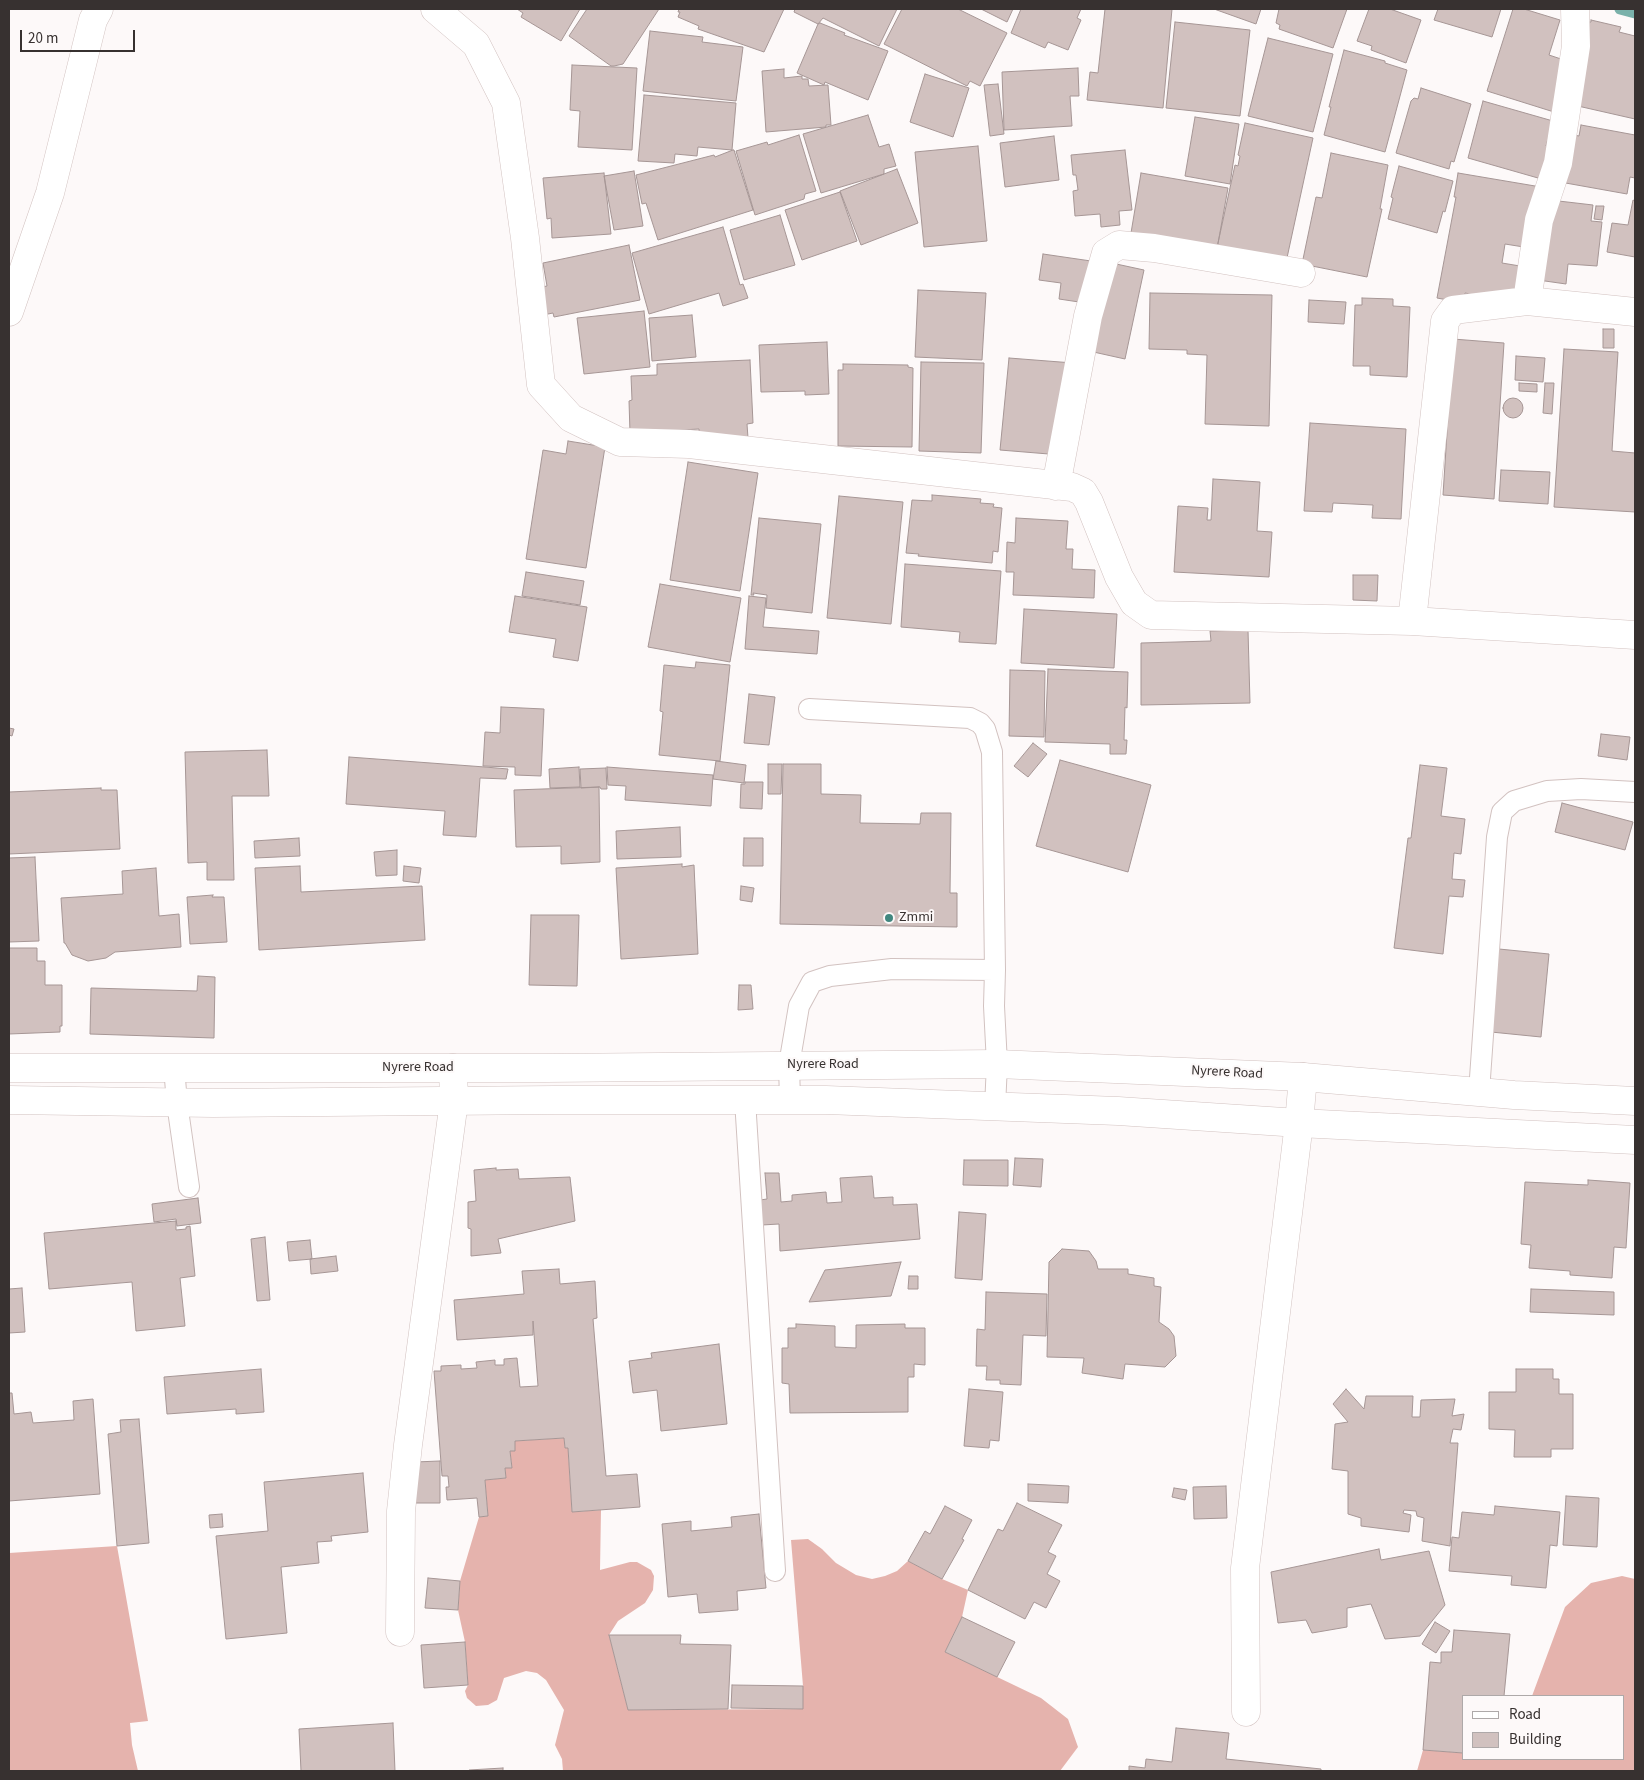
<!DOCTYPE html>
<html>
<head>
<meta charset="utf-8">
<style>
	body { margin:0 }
	#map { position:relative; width:1644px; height:1780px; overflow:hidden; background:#fdf9f9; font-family:"Source Sans 3",sans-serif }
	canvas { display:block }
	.frame { position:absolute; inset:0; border:10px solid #373130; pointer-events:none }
	.legend { position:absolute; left:1462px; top:1695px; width:162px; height:65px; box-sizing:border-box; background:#fdf9f9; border:1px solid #aea9a9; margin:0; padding:6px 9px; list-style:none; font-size:15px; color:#373130 }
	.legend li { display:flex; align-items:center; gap:10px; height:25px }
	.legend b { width:25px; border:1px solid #aea9a9 }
	.scale { position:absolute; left:20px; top:30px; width:115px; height:22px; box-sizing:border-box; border:2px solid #373130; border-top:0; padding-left:6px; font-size:15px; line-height:18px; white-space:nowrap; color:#373130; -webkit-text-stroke:4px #fdf9f9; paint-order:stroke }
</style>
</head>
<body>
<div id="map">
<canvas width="1644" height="1780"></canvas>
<div class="frame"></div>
<ul class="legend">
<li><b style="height:6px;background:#fff"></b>Road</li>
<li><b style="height:14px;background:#d1c1bf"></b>Building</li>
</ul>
<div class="scale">20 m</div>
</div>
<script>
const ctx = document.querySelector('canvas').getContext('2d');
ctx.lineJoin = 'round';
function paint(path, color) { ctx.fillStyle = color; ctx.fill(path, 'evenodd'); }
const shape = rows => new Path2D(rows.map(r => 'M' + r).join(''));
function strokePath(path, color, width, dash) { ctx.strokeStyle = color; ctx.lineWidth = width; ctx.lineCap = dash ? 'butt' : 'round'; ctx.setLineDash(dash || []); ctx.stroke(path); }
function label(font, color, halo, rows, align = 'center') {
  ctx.font = font + ' "Source Sans 3",sans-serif'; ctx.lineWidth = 4; ctx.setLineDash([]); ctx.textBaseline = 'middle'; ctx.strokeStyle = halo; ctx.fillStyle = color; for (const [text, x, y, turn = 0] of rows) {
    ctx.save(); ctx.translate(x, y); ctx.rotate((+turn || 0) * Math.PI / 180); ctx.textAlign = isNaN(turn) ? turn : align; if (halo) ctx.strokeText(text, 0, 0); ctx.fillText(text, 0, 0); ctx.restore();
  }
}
const forest = shape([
	[564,1438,565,1448,568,1448,572,1512,601,1510,600,1570,630,1562,637,1562,651,1570,654,1576,653,1590,645,1603,618,1621,609,1635,628,1710,803,1709,803,1686,791,1540,808,1539,822,1549,836,1563,856,1575,872,1579,885,1576,897,1571,908,1561,942,1579,968,1590,962,1617,945,1652,1041,1698,1068,1719,1078,1747,1060,1771,563,1771,562,1759,555,1745,564,1710,546,1680,537,1673,526,1671,504,1678,497,1700,488,1705,476,1706,467,1698,465,1691,468,1685,465,1642,458,1610,460,1581,479,1517,488,1516,485,1480,506,1478,505,1468,512,1468,510,1451,515,1451,515,1441],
	[117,1546,148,1721,130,1723,132,1745,138,1771,9,1771,9,1553],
	[1622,1576,1635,1579,1635,1771,1417,1771,1423,1750,1463,1753,1463,1759,1623,1759,1623,1696,1532,1696,1565,1607,1591,1583]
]);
const stream = shape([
	[1620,9,1635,13]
]);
const building = shape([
	[517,9,580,9,561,41,521,17,523,13,517,9],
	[587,9,659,9,623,64,614,66,611,66,569,36,587,9],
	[679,9,784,9,764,52,698,29,699,26,678,17,680,12,678,12,679,9],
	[795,9,897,9,879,46,823,18,818,24,794,12,795,9],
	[902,9,958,9,1007,33,980,86,970,81,967,86,884,44,902,9],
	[981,9,1013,9,1007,22,981,9],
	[1021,9,1081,9,1077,18,1081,20,1068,50,1048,42,1045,48,1011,33,1021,9],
	[1105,9,1172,9,1163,108,1087,100,1090,72,1098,73,1105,9],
	[1214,9,1261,9,1256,24,1214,9],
	[1279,9,1347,9,1333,48,1279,29,1280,25,1276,23,1279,9],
	[1369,9,1390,9,1421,20,1406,63,1371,50,1372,46,1357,41,1369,9],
	[1438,9,1501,9,1492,37,1434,20,1438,9],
	[1513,9,1524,9,1560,20,1549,55,1570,62,1554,112,1487,91,1513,9],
	[1591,20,1621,27,1619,32,1635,36,1635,119,1569,104,1588,22,1591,22,1591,20],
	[1175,22,1250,30,1240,116,1166,108,1175,22],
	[820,23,845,33,844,35,888,51,868,100,825,82,824,85,797,73,818,24,820,23],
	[650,31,703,37,702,42,743,47,736,101,643,91,650,31],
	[1268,38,1333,54,1313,132,1248,116,1268,38],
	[1344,50,1385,61,1385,63,1407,70,1385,152,1324,135,1331,107,1329,107,1344,50],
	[572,65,637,68,632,150,578,147,580,111,570,110,572,65],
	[1078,68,1079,96,1070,96,1072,126,1004,130,1002,72,1078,68],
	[784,69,784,78,802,76,802,79,808,79,809,86,828,85,831,125,826,125,826,127,766,132,762,71,784,69],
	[925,74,969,88,953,137,910,122,925,74],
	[998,84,1004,134,990,136,984,85,998,84],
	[1421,88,1471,104,1454,162,1451,161,1449,169,1396,153,1411,101,1414,98,1418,99,1421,88],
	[644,95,736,103,732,150,698,147,697,156,675,154,674,163,638,161,644,95],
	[1483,101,1553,121,1546,146,1554,149,1545,180,1468,158,1483,101],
	[868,115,879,147,889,144,896,166,884,169,884,174,821,193,803,134,868,115],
	[1195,117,1239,124,1230,184,1185,176,1195,117],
	[1245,123,1313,138,1285,267,1216,252,1235,165,1238,166,1240,156,1238,155,1245,123],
	[1581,125,1635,135,1635,178,1630,177,1627,194,1560,182,1568,134,1579,136,1581,125],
	[799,135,816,191,805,194,804,199,755,215,736,151,767,142,768,145,799,135],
	[1054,136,1059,180,1005,187,1000,143,1054,136],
	[978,146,987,241,924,247,915,152,978,146],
	[733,150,734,150,753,210,658,240,646,203,642,204,636,175,714,155,715,157,733,150],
	[1125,150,1132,210,1119,211,1120,225,1101,227,1100,214,1075,216,1073,191,1078,190,1076,175,1073,175,1071,155,1125,150],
	[1331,153,1388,165,1380,209,1382,209,1367,277,1302,264,1316,197,1322,198,1331,153],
	[1399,166,1453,181,1445,212,1443,211,1437,233,1388,219,1393,198,1391,197,1399,166],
	[897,169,918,223,861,245,840,191,897,169],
	[634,171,643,226,614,230,604,176,634,171],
	[604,173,611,234,552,238,551,218,547,219,543,178,604,173],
	[1141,173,1228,188,1217,249,1130,239,1141,173],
	[1458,173,1541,187,1530,248,1505,244,1502,263,1526,267,1511,302,1465,293,1464,303,1437,298,1456,197,1454,197,1458,173],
	[840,192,857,241,802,260,785,210,840,192],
	[1635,198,1635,257,1607,252,1612,223,1628,225,1633,200,1635,201,1635,198],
	[1550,200,1593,205,1591,221,1602,222,1597,266,1568,264,1566,284,1538,280,1550,200],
	[1596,206,1604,206,1602,220,1594,219,1596,206],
	[780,215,795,265,744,280,730,230,780,215],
	[723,227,740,285,743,284,748,298,723,306,719,293,649,314,632,253,723,227],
	[629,245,640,300,554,317,553,313,543,315,537,288,547,286,543,263,629,245],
	[1043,254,1091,261,1079,302,1059,299,1061,283,1039,280,1043,254],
	[1107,262,1144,270,1125,359,1089,351,1107,262],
	[918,290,986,293,982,360,915,357,918,290],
	[1150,293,1272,295,1269,426,1205,424,1207,355,1187,354,1187,350,1149,349,1150,293],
	[1362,298,1393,299,1393,306,1410,307,1407,377,1370,375,1370,366,1353,366,1355,305,1362,305,1362,298],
	[1309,300,1346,302,1344,324,1308,322,1309,300],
	[644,311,650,367,584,374,577,318,644,311],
	[692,315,696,357,652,361,649,318,692,315],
	[1603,329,1614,329,1614,348,1603,348,1603,329],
	[1453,339,1504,343,1494,499,1443,495,1453,339],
	[827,342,829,394,805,395,805,391,761,392,759,345,827,342],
	[1564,349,1618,352,1612,451,1635,453,1635,512,1554,507,1564,349],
	[1516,356,1545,358,1543,382,1515,380,1516,356],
	[1009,358,1073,363,1061,455,1000,450,1009,358],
	[750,360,753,423,747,424,748,438,699,441,699,429,630,433,629,401,632,400,631,376,657,375,657,364,750,360],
	[921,362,984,363,981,453,919,451,921,362],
	[843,364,908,365,908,367,913,368,912,447,838,446,838,370,843,370,843,364],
	[1519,383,1537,384,1537,392,1519,391,1519,383],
	[1545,383,1554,383,1552,414,1543,413,1545,383],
	'1503 408a10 10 0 1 1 20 0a10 10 0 1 1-20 0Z',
	[1310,423,1406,429,1401,519,1372,518,1373,505,1333,503,1332,512,1304,511,1310,423],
	[568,441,605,447,586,568,526,559,543,450,566,454,568,441],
	[688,462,758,473,740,591,670,580,688,462],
	[1501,470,1550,472,1548,504,1499,501,1501,470],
	[1213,479,1260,482,1257,531,1272,532,1269,577,1174,572,1178,506,1208,508,1207,520,1211,520,1213,479],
	[932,495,981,499,980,503,994,504,993,507,1002,508,998,552,993,551,992,563,918,556,919,554,906,553,912,500,932,501,932,495],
	[839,496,903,502,891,624,827,618,839,496],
	[759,518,821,524,812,613,766,608,767,595,753,593,754,595,751,595,759,518],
	[1016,518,1068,521,1066,549,1073,549,1072,569,1095,570,1094,598,1013,595,1014,572,1006,572,1007,542,1015,543,1016,518],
	[905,564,1001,571,996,644,959,642,960,632,901,627,905,564],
	[526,572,584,581,580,605,522,596,526,572],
	[1353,575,1378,575,1377,601,1353,600,1353,575],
	[660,584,741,598,730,662,648,647,660,584],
	[515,596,587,607,578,661,553,657,556,639,509,632,515,596],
	[749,596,766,598,763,627,819,631,817,654,745,649,749,596],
	[1024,609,1117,614,1114,668,1021,663,1024,609],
	[1248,630,1250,703,1141,705,1141,643,1211,641,1210,631,1248,630],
	[696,662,730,665,720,761,659,755,663,712,660,711,664,665,695,668,696,662],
	[1048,669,1128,672,1127,708,1125,707,1124,740,1127,740,1126,754,1110,754,1110,744,1045,742,1048,669],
	[1010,670,1045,671,1044,737,1009,736,1010,670],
	[749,694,775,697,769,745,744,743,749,694],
	[501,707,544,709,541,776,515,775,515,767,483,766,485,732,500,733,501,707],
	[9,728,14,729,12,736,9,735,9,728],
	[1601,734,1630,737,1627,760,1598,756,1601,734],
	[1033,743,1047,754,1028,777,1014,766,1033,743],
	[267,750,269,796,232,796,234,880,207,880,207,862,188,863,185,752,267,750],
	[349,757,485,767,508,769,506,779,480,778,476,837,443,835,445,811,346,804,349,757],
	[1060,760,1151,785,1128,872,1036,846,1060,760],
	[716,761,746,765,744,783,713,779,716,761],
	[768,764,782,764,781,794,768,794,768,764],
	[783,764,821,764,821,794,861,795,860,823,920,824,921,813,951,813,950,893,957,893,957,927,780,924,783,764],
	[1420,765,1447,768,1441,816,1465,819,1461,854,1454,853,1452,879,1465,880,1463,897,1449,896,1443,954,1394,948,1408,838,1411,838,1420,765],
	[579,767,580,787,550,788,549,769,579,767],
	[607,767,713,775,711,806,625,800,626,786,608,785,607,767],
	[606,768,607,789,601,789,600,787,581,788,580,769,606,768],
	[745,782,763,782,762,809,740,808,741,784,745,784,745,782],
	[599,787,600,862,561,864,561,846,516,847,514,790,599,787],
	[101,788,101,790,117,790,120,849,9,854,9,792,101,788],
	[1562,803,1633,822,1625,850,1555,832,1562,803],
	[680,827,681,857,617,859,616,831,680,827],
	[299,838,300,856,255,858,254,841,299,838],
	[744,838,763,838,763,866,743,866,744,838],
	[397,850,397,875,376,876,374,852,397,850],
	[35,857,39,941,9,942,9,858,35,857],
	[682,864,682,867,694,865,698,954,621,959,616,868,682,864],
	[300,866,301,892,422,886,425,940,259,950,255,868,300,866],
	[404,866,421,868,419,883,403,881,404,866],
	[156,868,159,916,179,914,181,947,115,952,106,958,88,961,72,955,65,943,64,943,61,898,123,894,122,871,156,868],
	[741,886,754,888,752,902,740,900,741,886],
	[213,895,212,897,224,897,227,942,190,944,187,897,213,895],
	[531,915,579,915,577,986,529,985,531,915],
	[9,948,37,948,37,961,45,961,45,985,62,985,62,1026,60,1026,60,1032,9,1034,9,948],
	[1499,949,1549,954,1541,1037,1491,1032,1499,949],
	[198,976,215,977,214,1038,90,1034,91,988,197,991,198,976],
	[739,985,751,985,753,1009,738,1010,739,985],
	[1015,1158,1043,1159,1041,1187,1013,1185,1015,1158],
	[964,1160,1008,1160,1008,1186,963,1185,964,1160],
	[496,1168,496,1170,518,1169,519,1179,570,1177,575,1221,498,1239,501,1253,471,1256,471,1229,468,1228,468,1202,476,1201,474,1170,496,1168],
	[765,1173,779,1173,781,1202,792,1201,792,1195,826,1192,827,1203,842,1202,840,1178,872,1176,874,1198,893,1197,893,1205,917,1204,920,1239,780,1251,779,1224,762,1225,760,1200,767,1199,765,1173],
	[1588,1180,1630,1183,1626,1248,1614,1247,1612,1278,1570,1275,1570,1271,1529,1268,1531,1245,1521,1244,1525,1182,1588,1185,1588,1180],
	[198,1198,201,1223,177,1226,176,1219,154,1222,152,1204,198,1198],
	[959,1212,986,1214,982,1280,955,1278,959,1212],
	[176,1221,176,1230,186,1229,186,1227,190,1226,195,1276,180,1278,185,1326,136,1331,132,1282,49,1289,44,1233,176,1221],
	[265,1237,270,1300,257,1301,251,1239,265,1237],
	[310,1240,312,1259,289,1261,287,1242,310,1240],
	[1062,1249,1089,1251,1096,1261,1098,1269,1128,1269,1128,1274,1154,1278,1154,1286,1161,1287,1159,1322,1169,1329,1174,1336,1176,1356,1165,1367,1125,1364,1123,1379,1082,1373,1084,1358,1047,1357,1049,1262,1062,1249],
	[336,1256,338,1271,311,1274,310,1259,336,1256],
	[901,1262,891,1296,809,1302,825,1270,901,1262],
	[559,1269,560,1284,595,1281,597,1318,593,1319,606,1476,637,1474,640,1507,572,1512,568,1448,565,1448,564,1438,515,1441,515,1451,510,1451,512,1468,505,1468,506,1478,485,1480,488,1516,479,1517,477,1498,447,1500,446,1487,449,1487,448,1476,442,1476,434,1371,441,1371,441,1366,461,1365,461,1369,477,1368,476,1362,495,1360,495,1365,504,1365,504,1359,517,1358,520,1387,538,1386,533,1321,533,1335,457,1340,454,1300,524,1294,522,1271,559,1269],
	[909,1276,918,1276,918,1289,908,1289,909,1276],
	[22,1288,25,1332,9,1333,9,1289,22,1288],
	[1531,1289,1614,1292,1614,1315,1530,1312,1531,1289],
	[986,1292,1047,1294,1046,1336,1023,1335,1021,1385,1000,1384,1000,1380,986,1380,987,1366,976,1366,977,1329,985,1330,986,1292],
	[796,1324,835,1326,835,1347,856,1348,856,1325,905,1324,905,1328,925,1328,925,1365,914,1364,914,1377,908,1377,908,1412,790,1413,789,1384,782,1383,782,1348,788,1348,788,1328,796,1328,796,1324],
	[719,1344,727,1424,661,1431,657,1390,633,1393,629,1361,652,1358,651,1353,719,1344],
	[261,1369,264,1412,236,1414,236,1409,167,1414,164,1377,261,1369],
	[1516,1369,1553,1369,1553,1379,1559,1379,1559,1394,1573,1394,1573,1449,1551,1449,1551,1457,1514,1457,1515,1430,1489,1429,1489,1392,1516,1392,1516,1369],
	[969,1389,1003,1392,999,1441,990,1440,989,1448,964,1446,969,1389],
	[1346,1389,1364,1409,1366,1396,1413,1396,1412,1417,1420,1417,1421,1400,1455,1399,1452,1416,1464,1414,1461,1430,1453,1429,1450,1443,1458,1443,1450,1546,1422,1541,1424,1518,1417,1516,1416,1511,1404,1510,1403,1513,1411,1515,1409,1532,1361,1526,1361,1518,1348,1514,1348,1471,1332,1469,1335,1424,1348,1422,1333,1404,1346,1389],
	[9,1393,12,1393,14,1414,31,1412,33,1423,74,1420,73,1401,93,1399,100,1494,9,1501,9,1393],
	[139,1419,149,1543,117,1546,108,1434,121,1432,120,1420,139,1419],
	[440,1461,440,1503,415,1503,415,1462,440,1461],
	[363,1473,368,1532,331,1536,332,1541,317,1542,319,1563,281,1567,287,1633,226,1639,216,1536,268,1531,264,1482,363,1473],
	[1028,1484,1069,1486,1068,1503,1028,1501,1028,1484],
	[1226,1486,1227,1518,1194,1519,1193,1487,1226,1486],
	[1174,1488,1187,1490,1185,1500,1172,1497,1174,1488],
	[1566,1496,1599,1498,1597,1547,1563,1545,1566,1496],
	[1017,1503,1062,1525,1048,1552,1056,1556,1047,1574,1060,1581,1046,1608,1034,1602,1025,1619,968,1590,998,1529,1003,1531,1017,1503],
	[945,1506,972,1520,962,1539,964,1540,942,1579,908,1561,925,1531,930,1534,945,1506],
	[1495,1506,1560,1512,1557,1546,1550,1545,1546,1588,1511,1585,1512,1576,1449,1571,1452,1537,1459,1538,1462,1512,1494,1515,1495,1506],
	[222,1514,223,1527,210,1528,209,1515,222,1514],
	[759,1514,766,1588,737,1591,738,1610,699,1613,697,1594,668,1597,662,1524,691,1521,691,1531,732,1527,731,1517,759,1514],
	[1379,1549,1381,1560,1429,1551,1445,1605,1420,1636,1385,1639,1371,1604,1347,1608,1347,1627,1312,1633,1306,1620,1278,1623,1271,1572,1379,1549],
	[428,1578,460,1581,458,1610,425,1608,428,1578],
	[962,1617,1015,1642,997,1677,945,1652,962,1617],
	[1435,1622,1450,1631,1436,1653,1422,1644,1435,1622],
	[1454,1630,1510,1634,1504,1696,1463,1696,1463,1753,1423,1750,1430,1662,1441,1663,1441,1652,1452,1652,1454,1630],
	[609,1635,681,1635,680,1644,731,1645,728,1709,628,1710,609,1635],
	[465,1642,468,1685,424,1688,421,1645,465,1642],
	[732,1685,803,1686,803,1709,731,1708,732,1685],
	[393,1723,395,1771,301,1771,299,1729,393,1723],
	[1176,1728,1229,1733,1226,1759,1321,1769,1321,1771,1129,1771,1129,1766,1145,1768,1146,1759,1172,1762,1176,1728],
	[503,1768,503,1771,469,1771,469,1770,503,1768]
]);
const lane = shape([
	[809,709,970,718,980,723,985,729,992,752,995,970,994,1006,997,1064,995,1107],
	[174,1067,177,1103,189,1187],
	[1479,1092,1497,837,1502,812,1514,801,1547,791,1581,789,1635,792],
	[745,1100,775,1571],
	[790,1100,789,1065,799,1006,812,982,830,976,892,969,995,970]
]);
const street = shape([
	[435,9,476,44,506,103,525,238,541,385,571,418,620,442,689,444,1072,487,1083,492,1089,502,1119,577,1134,603,1151,615,1412,621,1635,635],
	[1575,9,1576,46,1558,163,1539,220,1527,301,1635,312],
	[9,312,50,193,93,20,99,9],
	[1056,486,1088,316,1106,253,1119,245,1154,248,1301,273],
	[1412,621,1445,321,1453,310,1527,301],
	[400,1632,401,1511,408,1445,454,1101,453,1068],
	[1246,1712,1245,1568,1299,1123,1303,1077]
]);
const primary = shape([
	[9,1068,546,1068,997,1064,1303,1077,1514,1095,1635,1101],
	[9,1100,213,1103,555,1100,826,1100,1118,1111,1299,1123,1635,1140]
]);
const markers = [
	[889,918,5,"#41877f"]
];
const poiNames = [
	["Zmmi",899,918]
];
const streetNames = [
	["Nyrere Road",823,1065],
	["Nyrere Road",418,1068],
	["Nyrere Road",1227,1073,3]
];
paint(forest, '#e5b3ad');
strokePath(stream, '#7ab1aa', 11);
paint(building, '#d1c1bf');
strokePath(building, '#a69695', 1);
strokePath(lane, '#d2c2c0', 22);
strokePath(street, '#d2c2c0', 29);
strokePath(primary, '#d2c2c0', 29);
strokePath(lane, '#fff', 20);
strokePath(street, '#fff', 28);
strokePath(primary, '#fff', 28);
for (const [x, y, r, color] of markers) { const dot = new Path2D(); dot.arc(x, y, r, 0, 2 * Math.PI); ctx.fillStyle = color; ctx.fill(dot); strokePath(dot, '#fdf9f9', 2); }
label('14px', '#373130', '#fdf9f9', poiNames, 'left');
label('14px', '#373130', '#fdf9f9', streetNames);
</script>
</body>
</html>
